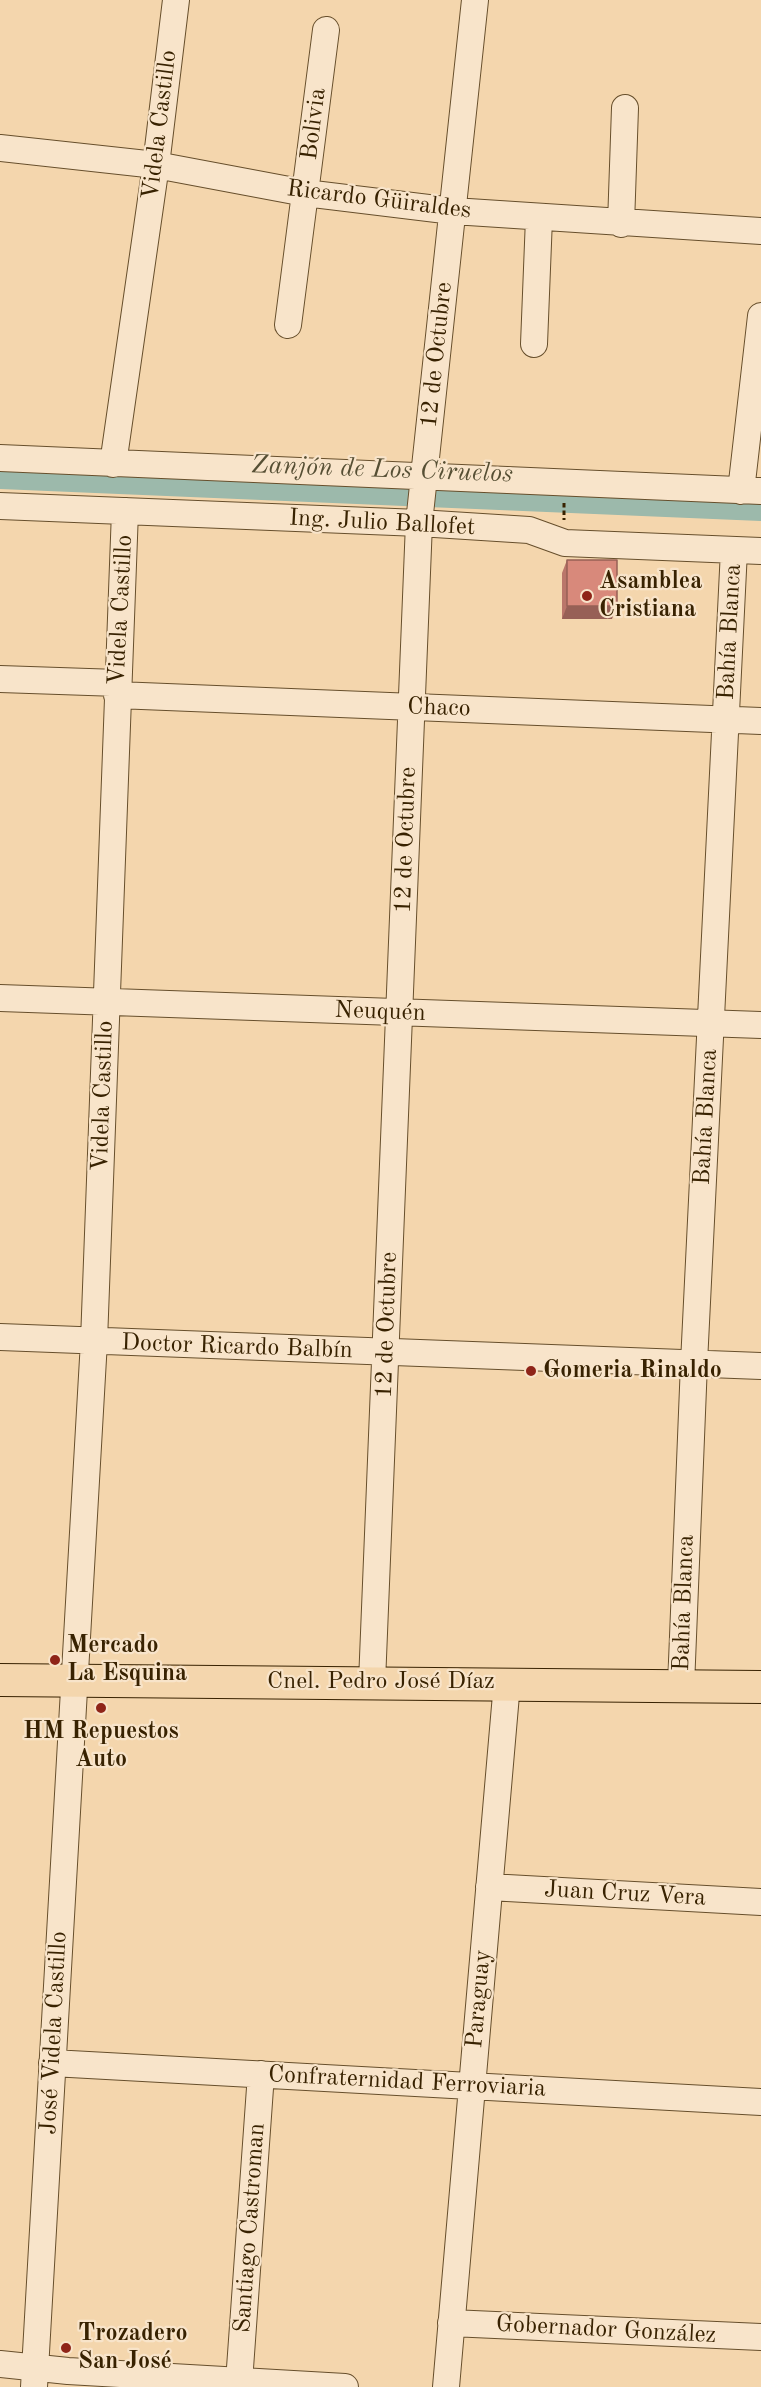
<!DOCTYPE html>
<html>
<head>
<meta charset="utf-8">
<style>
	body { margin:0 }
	canvas { display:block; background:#f4d6ad }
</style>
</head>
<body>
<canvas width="761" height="2387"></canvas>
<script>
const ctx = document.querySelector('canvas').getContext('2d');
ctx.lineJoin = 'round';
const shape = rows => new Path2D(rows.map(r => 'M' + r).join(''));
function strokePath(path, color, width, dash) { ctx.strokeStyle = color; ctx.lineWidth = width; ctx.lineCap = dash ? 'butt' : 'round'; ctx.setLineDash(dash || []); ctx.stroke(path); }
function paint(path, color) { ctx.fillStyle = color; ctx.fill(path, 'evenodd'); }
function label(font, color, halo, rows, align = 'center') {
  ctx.font = font + ' "Old Standard TT",serif'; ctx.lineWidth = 4.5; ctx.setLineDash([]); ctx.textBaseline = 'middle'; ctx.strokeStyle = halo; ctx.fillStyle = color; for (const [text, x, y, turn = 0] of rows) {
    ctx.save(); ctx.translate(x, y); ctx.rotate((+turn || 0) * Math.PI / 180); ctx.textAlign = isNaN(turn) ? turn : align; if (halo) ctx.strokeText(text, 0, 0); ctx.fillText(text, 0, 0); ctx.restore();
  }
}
const canal = shape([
	[0,480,761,512]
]);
const path = shape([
	[564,503,564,520]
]);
const minor = shape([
	[0,148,156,165,305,193,453,211,761,231],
	[621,224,625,108],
	[288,325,326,30],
	[534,344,539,218],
	[0,458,761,491],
	[113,464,156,165,176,0],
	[741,491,761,316],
	[0,506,419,523,529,530,565,543,761,551],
	[0,679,118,683],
	[117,695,761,721],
	[0,998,761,1025],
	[0,1337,761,1366],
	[372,1682,419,523,475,0],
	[681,1686,694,1363,734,550],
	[489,1887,761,1902],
	[52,2063,761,2102],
	[451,2323,761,2337],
	[0,2364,68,2371,345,2387],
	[239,2382,261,2074],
	[34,2387,94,1341,125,511],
	[446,2387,507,1683]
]);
const major = shape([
	[0,1680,761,1687]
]);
const wall = shape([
	[567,560,612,619,562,619,562,573]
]);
const shadedWall = shape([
	[567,606,617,606,612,619,562,619]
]);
const building = shape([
	[567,560,617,560,617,606,567,606,567,560]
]);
const markers = [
	[587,596,6,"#8f2418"],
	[531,1371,6,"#8f2418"],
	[55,1660,6,"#8f2418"],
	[101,1708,6,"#8f2418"],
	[66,2348,6,"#8f2418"]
];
const streetNames = [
	["Bolivia",314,124,-83],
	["Videla Castillo",160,125,-83],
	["Ricardo Güiraldes",379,200,7],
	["12 de Octubre",437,355,-84],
	["Ing. Julio Ballofet",382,523,3],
	["Videla Castillo",121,610,-87],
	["Bahía Blanca",730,632,-87],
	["Chaco",439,708,2],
	["12 de Octubre",406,840,-88],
	["Neuquén",380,1012,2],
	["Videla Castillo",103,1096,-88],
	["Bahía Blanca",706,1117,-87],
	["12 de Octubre",387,1325,-88],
	["Doctor Ricardo Balbín",237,1347,2],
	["Bahía Blanca",684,1603,-88],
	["Cnel. Pedro José Díaz",381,1682],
	["Juan Cruz Vera",625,1894,3],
	["Paraguay",479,1999,-85],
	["José Videla Castillo",54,2033,-87],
	["Confraternidad Ferroviaria",407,2082,3],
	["Santiago Castroman",250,2228,-86],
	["Gobernador González",606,2330,3]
];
const poiNames = [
	["Asamblea",599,582],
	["Cristiana",599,610],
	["Gomeria Rinaldo",543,1371],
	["Mercado",67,1646],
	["La Esquina",67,1674],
	["HM Repuestos",101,1732,"center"],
	["Auto",101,1760,"center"],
	["Trozadero",78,2334],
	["San José",78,2362]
];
const waterNames = [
	["Zanjón de Los Ciruelos",382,470,2]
];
strokePath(canal, '#9cb9ab', 18);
strokePath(minor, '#674f2c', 28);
strokePath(major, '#382201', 34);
strokePath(path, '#382201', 3, [4.5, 3]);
strokePath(minor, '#f8e4ca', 26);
strokePath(major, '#f4d6ad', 32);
paint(wall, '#ba766a');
paint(shadedWall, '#976056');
paint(building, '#d8897b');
strokePath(building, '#976056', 1.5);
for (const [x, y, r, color] of markers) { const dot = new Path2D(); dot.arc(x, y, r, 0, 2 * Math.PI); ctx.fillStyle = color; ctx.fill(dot); strokePath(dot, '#f8e4ca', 2); }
label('24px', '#382201', '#f8e4ca', streetNames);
label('bold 24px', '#382201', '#f8e4ca', poiNames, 'left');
label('italic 26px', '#564f34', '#f8e4ca', waterNames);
</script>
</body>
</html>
